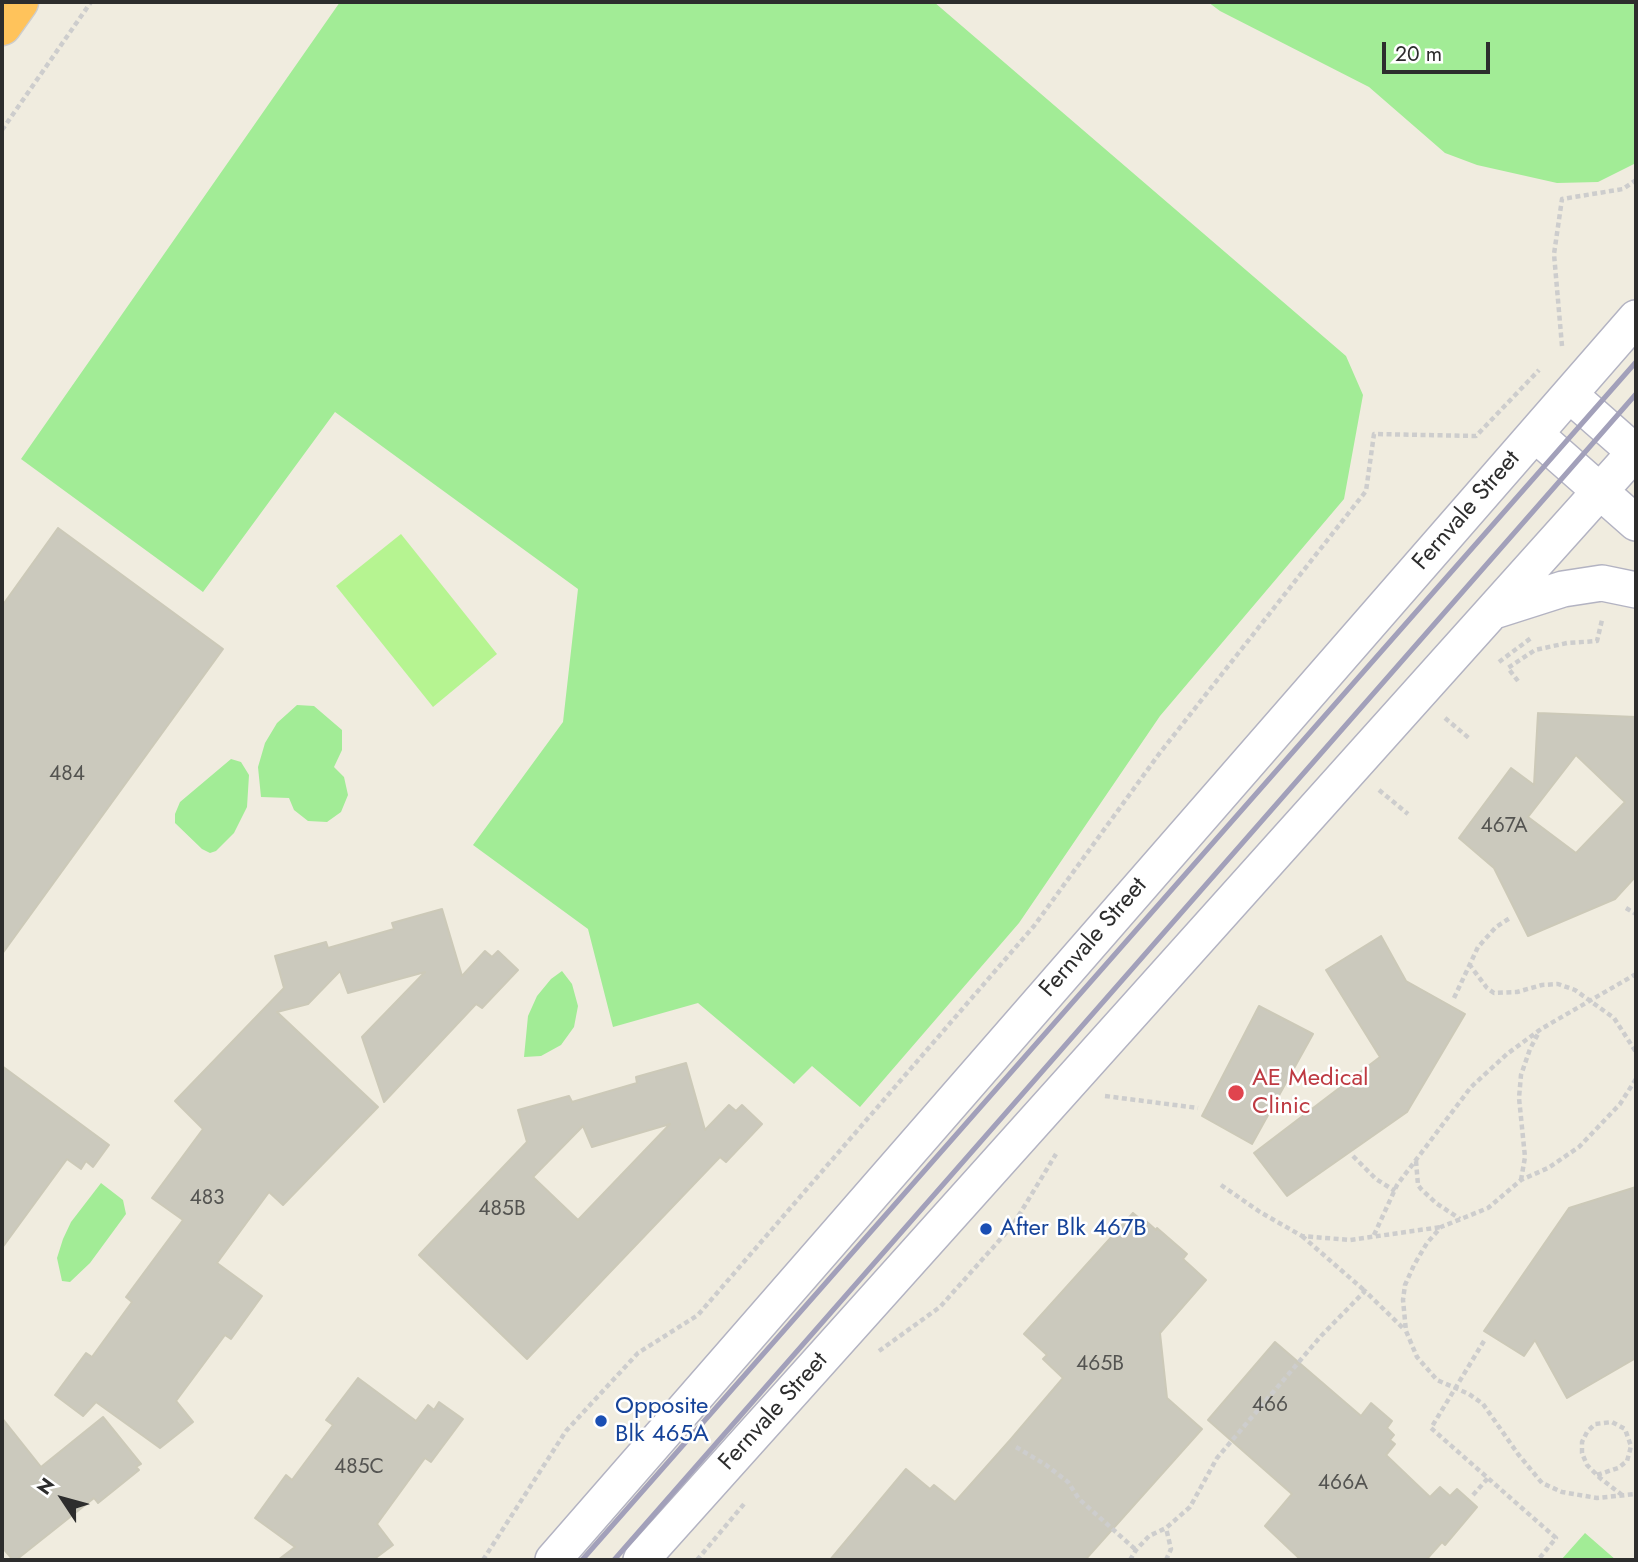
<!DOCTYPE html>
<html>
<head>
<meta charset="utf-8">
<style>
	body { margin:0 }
	#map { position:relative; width:1638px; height:1562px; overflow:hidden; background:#f0ecdf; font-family:Jost,sans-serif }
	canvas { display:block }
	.frame { position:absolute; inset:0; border:4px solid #2d2d2d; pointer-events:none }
	.north { position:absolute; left:28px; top:1464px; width:70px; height:70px; -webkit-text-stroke:5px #fff; paint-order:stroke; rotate:306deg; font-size:19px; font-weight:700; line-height:28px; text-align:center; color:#2d2d2d }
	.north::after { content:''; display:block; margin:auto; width:24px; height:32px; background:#2d2d2d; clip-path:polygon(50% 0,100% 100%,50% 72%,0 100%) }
	.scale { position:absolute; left:1382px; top:42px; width:108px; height:32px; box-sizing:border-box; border:4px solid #2d2d2d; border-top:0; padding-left:9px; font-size:21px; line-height:24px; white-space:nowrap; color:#2d2d2d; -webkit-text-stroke:5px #fff; paint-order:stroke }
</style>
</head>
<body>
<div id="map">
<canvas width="1638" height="1562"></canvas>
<div class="frame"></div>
<div class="north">N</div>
<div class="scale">20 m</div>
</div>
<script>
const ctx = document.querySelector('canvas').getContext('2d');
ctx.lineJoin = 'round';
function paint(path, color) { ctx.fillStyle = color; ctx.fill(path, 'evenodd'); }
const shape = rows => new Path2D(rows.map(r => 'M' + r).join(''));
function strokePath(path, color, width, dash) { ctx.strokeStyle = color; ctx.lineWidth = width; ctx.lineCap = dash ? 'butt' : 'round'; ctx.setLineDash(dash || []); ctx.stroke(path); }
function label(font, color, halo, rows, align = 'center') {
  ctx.font = font + ' Jost,sans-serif'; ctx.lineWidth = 5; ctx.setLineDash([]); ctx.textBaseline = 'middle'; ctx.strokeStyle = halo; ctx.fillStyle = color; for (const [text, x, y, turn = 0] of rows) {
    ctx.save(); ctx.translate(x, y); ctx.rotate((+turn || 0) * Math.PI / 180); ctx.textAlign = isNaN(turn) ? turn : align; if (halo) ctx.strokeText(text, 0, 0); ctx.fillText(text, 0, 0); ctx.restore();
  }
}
const green = shape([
	[340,2,934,2,1346,356,1363,395,1344,499,1160,716,1019,923,860,1107,812,1066,794,1084,698,1003,613,1027,588,929,473,845,563,722,578,589,335,412,203,592,21,459],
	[1208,2,1636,2,1636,163,1598,182,1557,183,1477,165,1445,153,1369,87,1220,11],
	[297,705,314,706,342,730,342,750,334,767,344,777,348,795,341,812,327,822,308,821,294,810,289,798,261,797,258,767,265,743,277,723],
	[231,759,241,762,249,775,247,807,234,833,216,851,210,853,202,849,175,823,175,814,180,802],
	[562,971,572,984,578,1006,574,1027,561,1045,541,1056,524,1057,528,1016,537,996,551,979],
	[101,1183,123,1200,126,1214,90,1263,70,1282,62,1281,57,1258,63,1239,71,1222],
	[1585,1533,1616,1560,1561,1560]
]);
const pitch = shape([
	[401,534,497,654,433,707,336,586]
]);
const building = shape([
	[58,528,223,649,2,954,2,606,58,528],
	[1538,713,1636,717,1636,876,1615,899,1528,936,1494,868,1459,838,1511,768,1534,785,1538,713],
	[1576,755,1625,802,1576,853,1528,817,1576,755],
	[442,909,462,976,485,951,492,957,498,951,518,970,482,1008,476,1004,384,1102,362,1037,425,972,348,993,340,971,308,1004,277,1012,378,1107,283,1205,269,1192,217,1263,262,1296,231,1339,225,1335,176,1401,193,1422,160,1448,96,1402,83,1416,55,1395,86,1353,92,1357,132,1302,126,1297,183,1220,152,1198,203,1129,175,1101,284,988,275,956,326,942,328,948,394,929,392,923,442,909],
	[1381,936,1406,981,1465,1014,1407,1112,1287,1196,1254,1153,1380,1057,1326,970,1381,936],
	[1259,1006,1313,1034,1252,1144,1202,1116,1259,1006],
	[686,1063,705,1130,729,1105,736,1111,742,1105,762,1124,726,1162,720,1157,527,1359,419,1255,527,1142,518,1110,569,1096,572,1102,637,1083,636,1077,686,1063],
	[670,1124,578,1220,533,1177,583,1126,592,1147,670,1124],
	[2,1066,109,1145,93,1167,86,1161,81,1169,67,1159,2,1248,2,1066],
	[1636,1187,1636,1358,1567,1398,1535,1340,1524,1356,1484,1331,1569,1208,1636,1187],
	[1133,1213,1146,1224,1147,1222,1156,1230,1157,1228,1187,1254,1183,1259,1206,1280,1160,1333,1167,1398,1202,1429,1085,1560,830,1560,906,1469,930,1489,934,1485,955,1502,1011,1439,1063,1378,1043,1359,1047,1355,1024,1334,1133,1213],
	[1275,1342,1361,1416,1371,1403,1392,1421,1387,1428,1394,1435,1390,1440,1395,1444,1386,1455,1430,1497,1440,1487,1450,1496,1457,1489,1477,1507,1445,1545,1442,1542,1426,1560,1301,1560,1265,1526,1292,1494,1208,1420,1275,1342],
	[358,1378,416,1421,428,1405,434,1410,439,1402,463,1419,431,1462,425,1458,377,1524,393,1545,373,1560,278,1560,295,1547,255,1518,286,1475,292,1480,333,1425,326,1420,358,1378],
	[103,1417,141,1464,136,1467,139,1470,98,1503,94,1498,16,1560,13,1560,2,1547,2,1418,41,1467,103,1417]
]);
const path = shape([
	[2,130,91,2],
	[1562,346,1554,254,1562,199,1623,189,1636,180],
	[1499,662,1531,638],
	[1518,681,1508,668,1535,650,1567,643,1597,641,1602,620],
	[1445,718,1470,739],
	[1379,790,1408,814],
	[1626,908,1636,914],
	[1469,964,1487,988,1494,993,1517,992,1542,985,1558,984,1575,990,1614,1018,1636,1052],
	[1454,998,1478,947,1496,927,1510,918],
	[1636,1079,1620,1104,1579,1147,1548,1168,1521,1180,1488,1208,1441,1227,1427,1243,1414,1265,1405,1285,1403,1300,1406,1331,1417,1357,1437,1380,1469,1394,1483,1404,1518,1454,1542,1483,1562,1492,1597,1498,1636,1494],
	[1105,1096,1198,1108],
	[1353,1156,1376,1179,1395,1191],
	[1416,1161,1418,1185,1421,1189,1436,1203,1460,1219],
	[1521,1180,1525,1157,1519,1098,1521,1075,1530,1049,1539,1032],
	[1221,1185,1260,1212,1302,1236,1350,1240,1441,1227],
	[1374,1235,1397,1185,1471,1087,1507,1054,1541,1029,1636,974],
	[1302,1236,1365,1291],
	[1484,1341,1431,1428,1556,1538,1538,1560],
	[879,1351,940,1307,1013,1225,1056,1154],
	[1016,1447,1046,1465,1068,1482,1079,1499,1136,1550],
	[1597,1475,1618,1468,1627,1461,1629,1454,1631,1446,1625,1429,1612,1422,1595,1424,1587,1432,1582,1442,1582,1453,1587,1465,1600,1478,1622,1495],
	[1473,1495,1488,1478],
	[483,1560,566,1431,638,1353,698,1315,1034,926,1159,754,1366,491,1374,434,1476,436,1539,370],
	[697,1560,744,1504],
	[1130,1560,1136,1550,1149,1536,1166,1528,1190,1507,1217,1458,1321,1336,1365,1291,1404,1329],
	[1166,1560,1171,1549,1166,1528]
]);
const minor = shape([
	[1570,395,1636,453],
	[1535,434,1636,523],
	[1494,611,1563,589,1602,583,1636,590],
	[553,1560,1636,318],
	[641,1560,1636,451]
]);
const highway = shape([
	[2,26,19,2]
]);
const rail = shape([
	[582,1560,1636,362],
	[614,1560,1636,394]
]);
const markers = [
	[1236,1093,9,"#e0444e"],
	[986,1229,7,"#1a4fb4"],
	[601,1421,7,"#1a4fb4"]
];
const numberNames = [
	["484",67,775],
	["467A",1504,827],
	["483",207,1199],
	["485B",502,1210],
	["465B",1100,1365],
	["466",1270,1406],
	["485C",359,1468],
	["466A",1343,1484]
];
const streetNames = [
	["Fernvale Street",1467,511,-49],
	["Fernvale Street",1094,938,-49],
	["Fernvale Street",774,1412,-48]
];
const healthNames = [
	["AE Medical",1252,1079],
	["Clinic",1252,1107]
];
const transitNames = [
	["After Blk 467B",1000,1229],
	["Opposite",615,1407],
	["Blk 465A",615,1435]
];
paint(green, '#a2ec96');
paint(pitch, '#b6f491');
paint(building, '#cbc9bd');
strokePath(building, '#ccc9b8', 2);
strokePath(minor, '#b3b3c2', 38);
strokePath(highway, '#cdcdcd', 41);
strokePath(path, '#cdcdcd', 4.5, [5, 3.5]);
strokePath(minor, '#fff', 35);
strokePath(highway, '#ffc35b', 38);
strokePath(rail, '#a2a0ba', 5);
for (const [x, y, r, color] of markers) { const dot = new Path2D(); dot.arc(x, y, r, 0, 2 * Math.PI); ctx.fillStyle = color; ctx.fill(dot); strokePath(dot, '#fff', 2.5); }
label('21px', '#545451', null, numberNames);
label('24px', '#2d2d2d', '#fff', streetNames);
label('24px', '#be3a42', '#fff', healthNames, 'left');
label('24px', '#164399', '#fff', transitNames, 'left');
</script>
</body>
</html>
